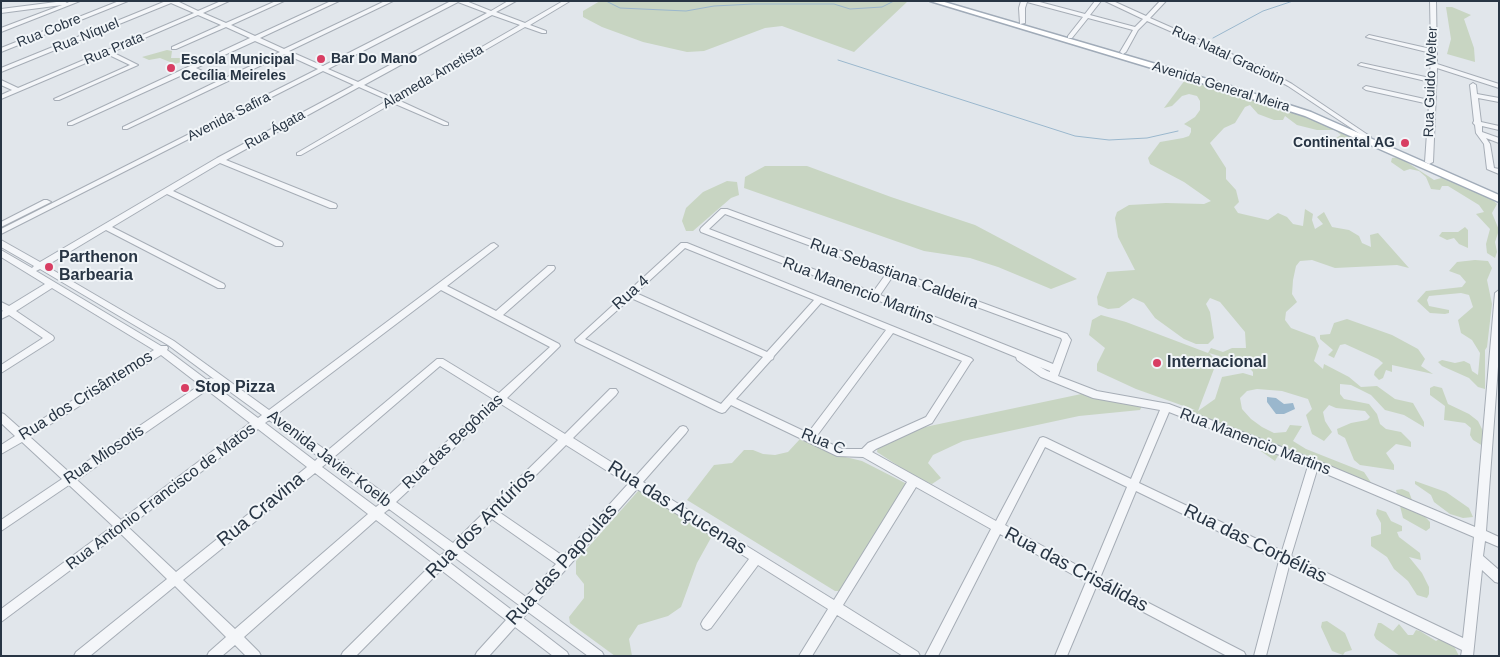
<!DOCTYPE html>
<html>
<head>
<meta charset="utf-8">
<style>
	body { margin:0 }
	#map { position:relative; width:1500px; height:657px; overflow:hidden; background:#e1e6eb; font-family:Helvetica,sans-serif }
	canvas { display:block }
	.frame { position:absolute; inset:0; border:2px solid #283544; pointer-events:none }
</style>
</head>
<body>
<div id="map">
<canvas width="1500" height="657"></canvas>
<div class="frame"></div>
</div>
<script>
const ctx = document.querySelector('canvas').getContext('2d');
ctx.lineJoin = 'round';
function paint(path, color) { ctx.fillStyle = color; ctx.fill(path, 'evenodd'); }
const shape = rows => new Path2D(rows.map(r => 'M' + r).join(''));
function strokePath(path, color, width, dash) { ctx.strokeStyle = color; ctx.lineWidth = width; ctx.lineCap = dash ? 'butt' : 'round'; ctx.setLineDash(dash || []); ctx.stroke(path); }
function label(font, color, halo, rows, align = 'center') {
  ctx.font = font + ' Helvetica,sans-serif'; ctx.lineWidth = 4; ctx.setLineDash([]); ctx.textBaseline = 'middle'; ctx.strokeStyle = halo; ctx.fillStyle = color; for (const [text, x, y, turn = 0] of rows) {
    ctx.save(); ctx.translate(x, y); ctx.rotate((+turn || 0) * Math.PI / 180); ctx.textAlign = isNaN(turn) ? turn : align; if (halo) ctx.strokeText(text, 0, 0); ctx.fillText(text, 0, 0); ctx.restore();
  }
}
const green = shape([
	[600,1,908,1,854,52,782,26,765,28,704,51,687,52,643,42,602,27,583,17,583,11],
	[1446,7,1452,7,1471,15,1464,19,1474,48,1475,62,1447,54,1451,39],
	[167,50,172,51,171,58,180,58,181,62,175,64,160,58,149,60,142,57],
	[1185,80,1232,91,1258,101,1259,103,1304,115,1366,141,1365,145,1349,147,1339,143,1336,138,1341,135,1335,130,1317,130,1297,125,1285,116,1283,120,1274,120,1258,114,1250,105,1245,107,1235,123,1224,128,1210,143,1226,168,1226,179,1236,190,1239,202,1234,207,1238,213,1268,220,1278,213,1287,217,1293,224,1303,226,1305,209,1313,214,1312,220,1315,229,1323,224,1317,217,1324,212,1332,227,1349,230,1359,236,1362,243,1371,247,1370,235,1378,233,1409,268,1397,265,1335,268,1312,260,1300,261,1296,266,1293,280,1292,294,1297,302,1286,312,1285,320,1291,328,1315,337,1319,346,1314,361,1323,369,1324,364,1349,377,1361,387,1377,386,1395,399,1413,403,1424,422,1424,427,1404,415,1385,410,1371,395,1351,385,1340,384,1340,394,1344,399,1369,404,1377,414,1380,424,1386,429,1401,432,1411,442,1411,447,1396,444,1386,453,1394,465,1394,470,1360,465,1354,460,1345,438,1338,434,1337,429,1351,423,1367,420,1370,417,1365,411,1336,408,1329,405,1323,412,1325,421,1332,432,1324,441,1312,434,1306,415,1312,409,1308,399,1282,391,1257,389,1247,391,1240,398,1242,409,1251,419,1262,427,1274,433,1286,432,1290,425,1302,426,1293,441,1306,449,1364,472,1372,484,1286,455,1276,445,1280,452,1275,461,1238,435,1185,410,1195,410,1136,389,1097,371,1097,364,1105,348,1089,335,1092,320,1101,315,1126,322,1208,353,1211,348,1223,352,1232,348,1246,348,1245,332,1220,302,1210,298,1206,304,1210,312,1214,338,1208,344,1196,344,1184,339,1155,318,1144,303,1133,298,1119,308,1108,309,1098,305,1097,297,1107,272,1135,270,1118,237,1115,218,1117,212,1129,205,1166,203,1204,204,1211,201,1184,182,1150,164,1148,158,1160,142,1183,138,1189,136,1191,132,1191,128,1184,124,1195,117,1200,110,1200,101,1197,96,1189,94,1182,96,1172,106,1164,108],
	[1209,353,1246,364,1253,372,1253,376,1243,373,1222,377,1215,399,1198,411,1217,361],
	[1399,157,1434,180,1445,177,1486,194,1497,204,1492,213,1499,230,1495,242,1497,252,1495,258,1487,253,1486,244,1490,229,1476,214,1484,212,1479,205,1448,186,1442,186,1440,190,1431,189,1426,177,1419,171,1410,169,1404,171,1391,162,1392,158],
	[765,166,807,166,891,197,975,225,1077,279,1051,289,998,267,970,258,924,251,744,188,745,177],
	[727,181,737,182,739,195,731,198,693,231,686,231,682,221,686,208,703,192],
	[1465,227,1468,230,1468,248,1459,244,1454,238,1447,240,1439,236,1442,232,1458,232],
	[1475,260,1488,261,1492,268,1487,280,1492,304,1487,347,1485,350,1485,389,1478,387,1469,378,1442,366,1438,362,1442,360,1455,363,1464,361,1470,364,1472,371,1478,375,1480,353,1472,340,1461,333,1458,320,1473,307,1469,295,1461,293,1429,296,1427,300,1429,306,1449,310,1449,313,1445,314,1430,313,1417,301,1426,291,1462,287,1466,282,1460,275,1449,271,1457,262],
	[1347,319,1392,335,1418,349,1425,359,1421,366,1433,374,1392,365,1392,372,1386,370,1383,378,1379,380,1374,375,1375,371,1383,363,1378,359,1345,344,1340,345,1334,358,1328,355,1333,350,1320,339,1320,335,1330,334,1334,323],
	[1434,386,1442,388,1448,404,1469,414,1478,421,1485,435,1483,446,1473,440,1470,435,1471,428,1465,423,1444,420,1445,406,1430,395,1430,388],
	[1086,393,1142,406,1140,410,1079,416,963,441,933,455,928,463,941,478,932,484,920,480,877,452,878,446,925,427],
	[800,439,806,439,837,455,862,461,907,484,840,591,835,591,687,500,714,465,732,463,744,450,753,450,763,454,775,455,788,452],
	[1415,481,1446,492,1469,508,1473,517,1463,518,1450,514,1434,502,1431,495,1415,484],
	[1402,489,1409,492,1414,505,1430,522,1430,528,1426,531,1403,518,1396,490],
	[639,490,712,536,697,563,681,607,668,616,638,625,629,639,632,656,615,656,570,623,569,617,584,598,584,584,576,574,576,561],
	[1377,509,1386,512,1391,521,1402,526,1402,531,1397,532,1399,537,1420,553,1421,560,1409,557,1422,573,1429,587,1429,594,1427,598,1417,595,1408,581,1394,569,1387,557,1371,546,1371,537,1381,534,1381,523,1376,514],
	[1327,621,1345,633,1352,650,1345,652,1343,655,1332,651,1321,627,1322,622],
	[1378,623,1381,623,1393,631,1399,624,1408,635,1413,635,1416,630,1420,631,1436,641,1441,638,1453,644,1459,656,1400,656,1376,639,1374,635]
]);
const water = shape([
	[1267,397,1276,398,1284,404,1293,403,1295,409,1284,414,1276,414,1267,402]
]);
const stream = shape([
	[606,1,620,8,686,11,714,6,753,4,834,4,850,9,882,7,894,1],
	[1213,38,1263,11,1293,1],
	[838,60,1075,136,1109,140,1147,138,1178,131]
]);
const minor = shape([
	[64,1,67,3,71,1,80,1,1,32,1,28,62,5,1,13,1,9,64,1],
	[119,1,128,1,1,52,1,48,119,1],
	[166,1,177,1,198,11,221,1,229,1,203,13,226,23,276,1,284,1,231,25,255,36,331,1,339,1,260,38,284,49,385,1,393,1,289,51,323,66,451,1,466,1,491,11,508,1,516,1,496,12,525,23,563,1,570,1,530,25,546,31,546,33,542,33,525,27,398,100,448,123,448,125,444,125,393,103,301,155,297,155,297,153,388,100,359,87,226,160,336,204,337,206,336,208,330,208,220,163,173,191,282,242,283,244,282,246,276,246,167,194,112,227,224,284,225,286,224,288,218,288,106,230,46,266,174,341,269,410,491,244,494,243,498,246,447,286,496,311,548,266,554,266,555,268,554,270,503,315,559,344,560,346,507,398,565,434,610,389,616,389,618,392,616,395,573,438,635,477,680,427,683,426,686,427,688,430,686,433,643,482,834,600,907,482,863,457,837,456,731,405,725,412,722,413,719,412,576,342,575,340,681,243,687,243,971,358,973,360,971,362,932,423,876,449,872,452,996,521,1040,438,1043,437,1046,438,1131,479,1160,410,1093,398,1041,377,1017,360,1016,357,872,298,701,232,700,230,701,228,721,209,727,209,1067,334,1071,340,1058,376,1097,391,1169,404,1318,461,1475,527,1495,293,1499,290,1499,353,1486,531,1499,537,1499,547,1485,541,1483,556,1499,570,1499,583,1495,582,1482,570,1473,656,1461,656,1462,650,1289,566,1266,656,1254,656,1279,561,1136,491,1100,578,1244,652,1246,656,1227,656,1096,587,1067,656,1055,656,1086,582,1000,534,938,656,925,656,991,529,916,487,843,605,918,652,920,656,903,656,837,615,812,656,799,656,828,609,758,565,711,628,707,630,703,628,701,624,703,620,749,559,637,489,536,603,602,652,604,656,588,656,528,612,523,618,567,652,569,656,553,656,515,627,489,656,475,656,477,652,506,620,441,570,356,656,341,656,343,652,433,563,376,520,244,637,259,652,261,656,246,656,235,645,222,656,207,656,209,652,226,637,175,586,90,656,74,656,76,652,167,579,120,533,1,622,1,609,113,526,69,485,1,531,1,520,62,479,22,442,1,454,1,445,15,436,1,423,1,413,4,414,23,431,154,350,52,288,16,311,53,336,54,338,53,340,1,373,1,365,43,338,9,315,1,319,1,312,3,311,1,309,1,302,9,306,45,284,1,257,1,250,32,268,34,266,1,247,1,240,40,262,217,158,354,85,323,71,1,234,1,229,318,69,285,54,127,129,123,129,123,127,216,82,191,71,72,125,68,125,68,123,250,38,226,27,176,49,172,49,172,47,221,25,198,15,112,52,138,65,59,100,55,100,54,99,130,65,107,54,1,99,1,95,12,90,1,85,1,80,18,88,194,13,171,3,1,72,1,68,166,1],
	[458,2,487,13,358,82,328,69,458,2],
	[492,15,520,25,393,98,364,85,492,15],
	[255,41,280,52,221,80,196,68,255,41],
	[725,214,886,274,873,292,709,229,725,214],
	[685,248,814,300,767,352,636,293,685,248],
	[40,269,168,345,214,379,211,378,207,380,167,350,168,348,167,346,161,346,36,271,40,269],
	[893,276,1061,338,1062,340,1053,364,880,295,893,276],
	[441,290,550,347,499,393,443,359,437,359,327,451,276,415,441,290],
	[631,298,763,357,721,404,585,339,631,298],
	[821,303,886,330,808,433,736,399,771,360,773,359,774,356,821,303],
	[893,333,962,361,926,417,868,443,862,449,842,449,816,437,893,333],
	[161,355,200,385,70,473,30,437,161,355],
	[440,366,493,399,388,496,334,457,440,366],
	[1040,367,1050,371,1050,372,1047,371,1040,367],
	[214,380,262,415,258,418,214,385,216,382,214,380],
	[207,390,250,423,121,520,77,480,207,390],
	[501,404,558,440,453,543,396,502,501,404],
	[1169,412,1308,466,1282,551,1139,483,1169,412],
	[269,420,319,457,315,461,265,423,269,420],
	[258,429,307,467,176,572,128,527,258,429],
	[566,445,628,484,563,556,499,512,566,445],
	[1045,447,1127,487,1091,573,1005,525,1045,447],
	[327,463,381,503,376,507,322,467,327,463],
	[1317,470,1474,537,1463,638,1291,556,1317,470],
	[315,473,368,514,235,629,183,580,315,473],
	[389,509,446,551,440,556,384,513,389,509],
	[492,519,556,564,526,597,462,550,492,519],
	[454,557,519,605,513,611,449,562,454,557],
	[1021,1,1036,1,1085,14,1095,1,1101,1,1090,15,1135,27,1143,19,1105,1,1113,1,1146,16,1160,1,1166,1,1150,18,1263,68,1292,84,1371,137,1368,139,1366,138,1288,86,1259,70,1147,21,1138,30,1126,52,1123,54,1120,52,1133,30,1088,18,1072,38,1068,38,1068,36,1083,17,1027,2,1025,8,1025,23,1020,24,1019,8,1021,1],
	[1430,1,1436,1,1437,64,1499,84,1499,88,1437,68,1433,162,1429,164,1425,162,1429,104,1366,90,1363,88,1366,86,1429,100,1430,82,1358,65,1361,63,1430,78,1431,53,1366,37,1369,35,1431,49,1430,1],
	[1473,83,1476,85,1477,94,1499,98,1499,102,1478,98,1481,122,1499,126,1499,130,1482,126,1482,132,1499,138,1499,143,1486,138,1490,144,1494,168,1499,169,1499,174,1487,169,1484,144,1476,133,1475,125,1473,123,1474,121,1470,85,1473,83],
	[44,200,47,200,51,202,1,227,1,222,44,200]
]);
const major = shape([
	[930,1,941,1,1224,84,1311,112,1499,195,1499,202,1305,116,1218,88,930,1]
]);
const markers = [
	[321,59,5,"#d83e63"],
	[171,68,5,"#d83e63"],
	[1405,143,5,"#d83e63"],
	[49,267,5,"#d83e63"],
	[1157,363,5,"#d83e63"],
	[185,388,5,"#d83e63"]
];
const farStreetnames = [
	["Rua Cobre",49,31,-22],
	["Rua Níquel",86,36,-22],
	["Rua Prata",114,49,-23],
	["Rua Natal Graciotin",1228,56,25],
	["Alameda Ametista",433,77,-30],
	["Rua Guido Welter",1431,82,-88],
	["Avenida General Meira",1221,87,17],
	["Avenida Safira",229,117,-27],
	["Rua Ágata",275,130,-29]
];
const farPoinames = [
	["Bar Do Mano",331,59],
	["Escola Municipal",181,60],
	["Cecília Meireles",181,76],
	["Continental AG",1395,143,"right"]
];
const poiNames = [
	["Parthenon",59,258],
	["Barbearia",59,276],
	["Internacional",1167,363],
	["Stop Pizza",195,388]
];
const streetNames = [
	["Rua Sebastiana Caldeira",894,274,20],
	["Rua Manencio Martins",858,291,21],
	["Rua 4",631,293,-42],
	["Rua dos Crisântemos",86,396,-32],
	["Rua das Begônias",453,442,-43],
	["Rua C",823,442,22],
	["Rua Manencio Martins",1255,442,21],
	["Rua Miosotis",104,455,-34],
	["Avenida Javier Koelb",329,459,37],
	["Rua Antonio Francisco de Matos",161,497,-37]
];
const nearStreetnames = [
	["Rua das Açucenas",677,508,32],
	["Rua Cravina",261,510,-39],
	["Rua dos Antúrios",481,524,-45],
	["Rua das Corbélias",1255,544,26],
	["Rua das Papoulas",562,565,-48],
	["Rua das Crisálidas",1076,570,28]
];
paint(green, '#c8d5c2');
paint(water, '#9ab7cd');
strokePath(stream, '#9ab7cd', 1);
strokePath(minor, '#a6adb6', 2);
strokePath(major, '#a0abb8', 3);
paint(minor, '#f4f6f9');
paint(major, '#fff');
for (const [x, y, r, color] of markers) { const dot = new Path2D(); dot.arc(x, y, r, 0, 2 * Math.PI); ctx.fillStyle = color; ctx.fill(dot); strokePath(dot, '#f1f5f8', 2); }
label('14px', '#283544', '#f1f5f8', farStreetnames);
label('bold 14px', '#283544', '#f1f5f8', farPoinames, 'left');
label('bold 16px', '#283544', '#f1f5f8', poiNames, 'left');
label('16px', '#283544', '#f1f5f8', streetNames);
label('19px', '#283544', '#f1f5f8', nearStreetnames);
</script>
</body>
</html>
